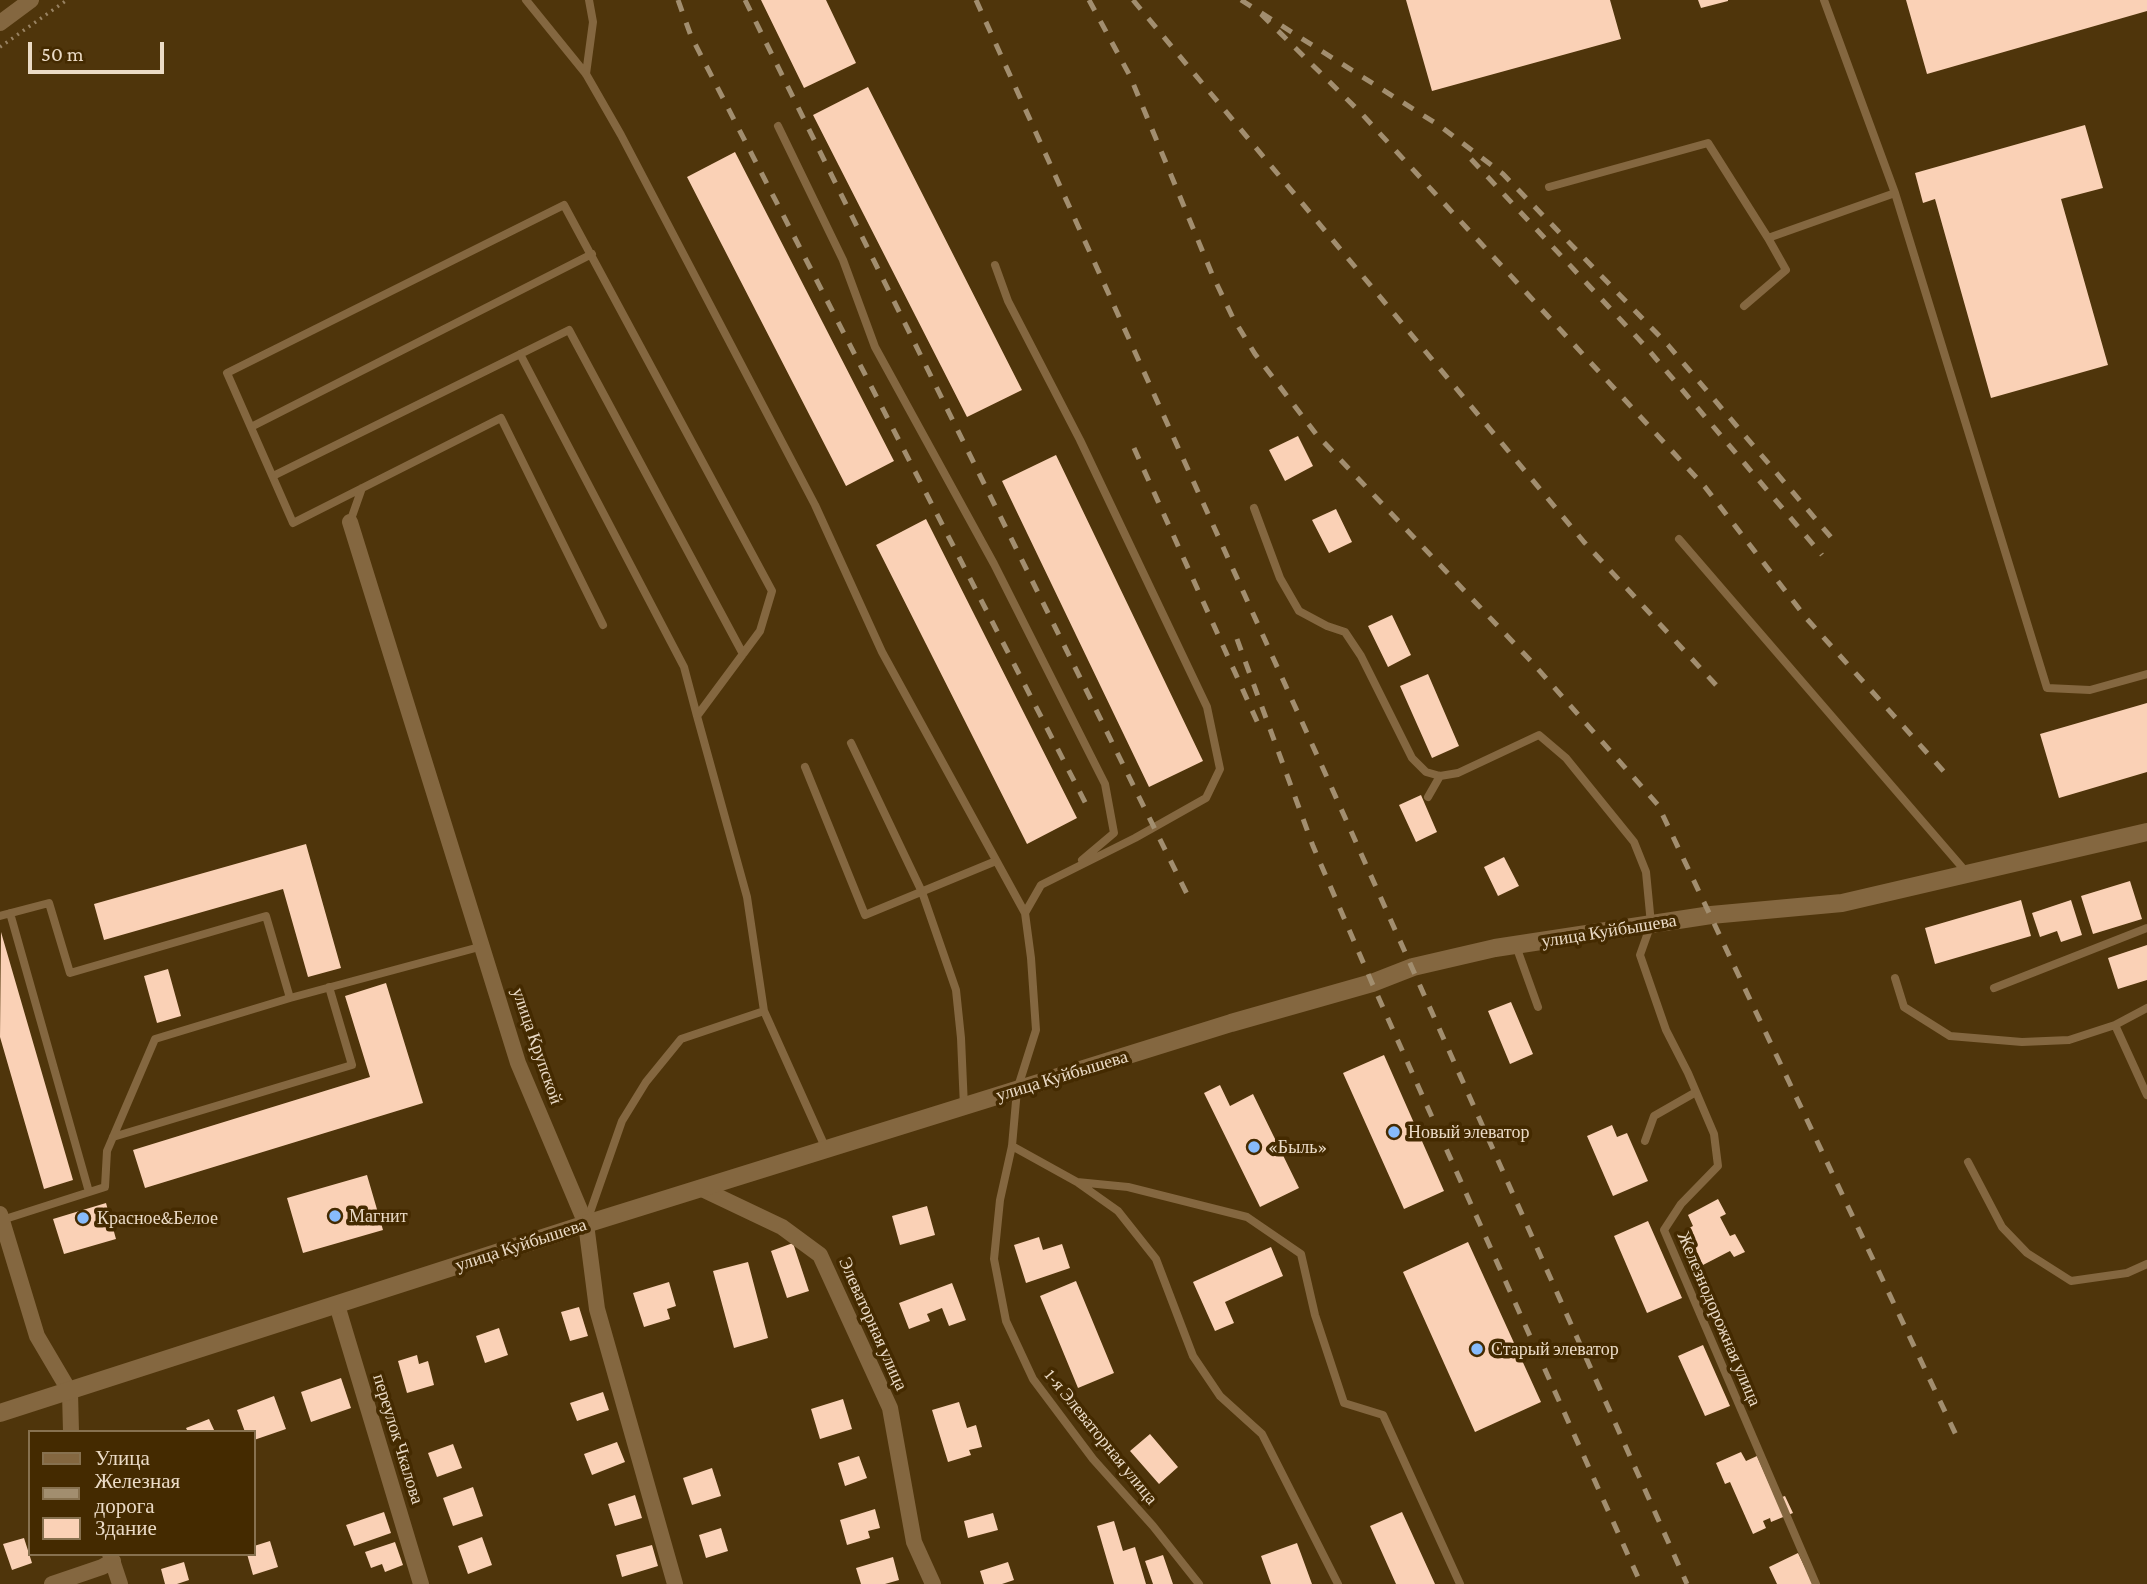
<!DOCTYPE html>
<html>
<head>
<meta charset="utf-8">
<style>
	body { margin:0 }
	#map { position:relative; width:2147px; height:1584px; overflow:hidden; background:#4f350b; font-family:"Crimson Pro",serif }
	canvas { display:block }
	.legend { position:absolute; left:28px; top:1430px; width:228px; height:126px; box-sizing:border-box; background:#442a00; border:2px solid #87714f; margin:0; padding:9px 12px; list-style:none; font-size:21px; color:#ebdbc6 }
	.legend li { display:flex; align-items:center; gap:14px; height:35px }
	.legend b { width:35px; border:2px solid #87714f }
	.scale { position:absolute; left:28px; top:42px; width:136px; height:32px; box-sizing:border-box; border:4px solid #ebdbc6; border-top:0; padding-left:9px; font-size:21px; line-height:24px; white-space:nowrap; color:#ebdbc6; -webkit-text-stroke:5px #442a00; paint-order:stroke }
</style>
</head>
<body>
<div id="map">
<canvas width="2147" height="1584"></canvas>
<ul class="legend">
<li><b style="height:9px;background:#846740"></b>Улица</li>
<li><b style="height:9px;background:#a28e6f"></b>Железная дорога</li>
<li><b style="height:19px;background:#fad1b6"></b>Здание</li>
</ul>
<div class="scale">50 m</div>
</div>
<script>
const ctx = document.querySelector('canvas').getContext('2d');
ctx.lineJoin = 'round';
function paint(path, color) { ctx.fillStyle = color; ctx.fill(path, 'evenodd'); }
const shape = rows => new Path2D(rows.map(r => 'M' + r).join(''));
function strokePath(path, color, width, dash) { ctx.strokeStyle = color; ctx.lineWidth = width; ctx.lineCap = dash ? 'butt' : 'round'; ctx.setLineDash(dash || []); ctx.stroke(path); }
function label(font, color, halo, rows, align = 'center') {
  ctx.font = font + ' "Crimson Pro",serif'; ctx.lineWidth = 7; ctx.setLineDash([]); ctx.textBaseline = 'middle'; ctx.strokeStyle = halo; ctx.fillStyle = color; for (const [text, x, y, turn = 0] of rows) {
    ctx.save(); ctx.translate(x, y); ctx.rotate((+turn || 0) * Math.PI / 180); ctx.textAlign = isNaN(turn) ? turn : align; if (halo) ctx.strokeText(text, 0, 0); ctx.fillText(text, 0, 0); ctx.restore();
  }
}
const building = shape([
	[761,0,826,0,856,63,804,88],
	[1406,0,1610,0,1621,39,1432,91],
	[1698,0,1728,0,1728,1,1701,8],
	[1906,0,2147,0,2147,11,1927,74],
	[868,87,1022,390,967,417,813,115],
	[2085,125,2103,188,2061,199,2108,365,1991,398,1935,199,1923,203,1915,173],
	[735,152,894,461,846,486,687,177],
	[1298,436,1313,466,1285,481,1269,450],
	[1056,455,1203,761,1149,787,1002,481],
	[1336,509,1352,542,1329,553,1312,520],
	[926,519,1077,818,1027,844,876,545],
	[1392,615,1411,655,1388,667,1368,626],
	[1428,674,1459,746,1432,758,1400,686],
	[2147,703,2147,772,2059,798,2040,734],
	[1421,795,1437,832,1416,842,1399,805],
	[306,844,341,968,308,977,283,889,104,940,94,904],
	[1504,857,1519,886,1498,896,1484,867],
	[2130,881,2142,919,2093,934,2081,896],
	[2021,900,2031,936,1935,964,1925,928],
	[2071,900,2082,935,2061,942,2057,931,2040,937,2032,913],
	[1,932,73,1180,44,1189,0,1037],
	[2147,945,2147,980,2118,989,2108,958],
	[168,969,181,1016,157,1023,144,976],
	[386,983,423,1103,145,1188,133,1150,370,1077,345,996],
	[1511,1002,1533,1054,1510,1064,1488,1011],
	[1384,1055,1444,1191,1404,1209,1343,1073],
	[1220,1085,1230,1106,1253,1094,1299,1188,1260,1207,1204,1093],
	[1612,1125,1617,1137,1627,1133,1648,1181,1613,1196,1587,1136],
	[367,1175,383,1230,303,1253,287,1198],
	[1718,1199,1726,1214,1720,1217,1730,1236,1735,1234,1745,1252,1734,1257,1730,1251,1703,1265,1685,1230,1693,1226,1688,1215],
	[106,1203,116,1239,64,1254,53,1219],
	[927,1206,935,1235,900,1245,892,1216],
	[1648,1221,1682,1298,1647,1313,1614,1236],
	[1039,1237,1043,1250,1062,1244,1070,1268,1026,1283,1014,1245],
	[1468,1242,1541,1402,1475,1432,1403,1272],
	[793,1243,809,1291,787,1298,771,1251],
	[1271,1247,1283,1276,1225,1302,1234,1323,1215,1331,1193,1282],
	[748,1262,768,1338,734,1348,713,1271],
	[1076,1281,1114,1373,1078,1388,1040,1296],
	[669,1282,676,1306,667,1309,670,1319,644,1327,633,1293],
	[952,1283,966,1320,949,1326,942,1308,927,1314,930,1321,909,1329,899,1303],
	[579,1307,588,1336,570,1341,561,1312],
	[499,1328,508,1355,485,1363,476,1336],
	[1703,1345,1730,1406,1705,1416,1678,1356],
	[417,1355,419,1364,428,1361,434,1385,407,1393,398,1361],
	[341,1378,351,1408,311,1422,301,1392],
	[603,1392,609,1410,577,1421,570,1403],
	[274,1396,286,1429,254,1440,254,1432,245,1432,237,1410],
	[843,1399,852,1429,820,1439,811,1409],
	[959,1402,967,1428,976,1425,982,1447,969,1450,971,1455,948,1462,932,1410],
	[209,1419,215,1432,188,1432,186,1428],
	[1150,1434,1178,1467,1159,1484,1130,1451],
	[617,1442,625,1462,592,1475,584,1454],
	[453,1444,462,1468,437,1477,428,1453],
	[1741,1452,1746,1461,1757,1456,1776,1499,1785,1496,1793,1513,1771,1522,1770,1518,1763,1521,1766,1528,1753,1534,1730,1482,1725,1484,1716,1463],
	[859,1456,867,1478,845,1486,838,1463],
	[712,1468,721,1496,692,1505,683,1478],
	[473,1487,483,1516,453,1526,443,1498],
	[635,1495,642,1518,615,1526,608,1504],
	[875,1509,880,1528,868,1531,870,1538,847,1545,840,1520],
	[384,1512,391,1533,354,1546,346,1525],
	[1402,1512,1435,1584,1396,1584,1370,1526],
	[993,1513,998,1530,968,1538,964,1521],
	[1114,1521,1123,1551,1135,1547,1146,1584,1114,1584,1097,1526],
	[721,1528,728,1551,706,1558,699,1535],
	[482,1537,492,1565,468,1574,458,1546],
	[24,1538,32,1563,12,1570,3,1544],
	[270,1541,278,1567,253,1575,247,1554,254,1554,254,1546],
	[395,1542,403,1565,385,1572,382,1564,371,1568,365,1552],
	[1297,1543,1312,1584,1271,1584,1261,1556],
	[652,1545,658,1566,622,1577,616,1555],
	[1798,1553,1813,1584,1777,1584,1769,1567],
	[1163,1555,1173,1584,1153,1584,1145,1561],
	[893,1557,899,1580,885,1584,861,1584,856,1568],
	[184,1562,189,1580,177,1584,165,1584,161,1569],
	[1008,1562,1014,1580,1002,1584,984,1584,980,1571]
]);
const path = shape([
	[0,47,67,0]
]);
const service = shape([
	[526,0,586,74,621,135,815,505,882,652,1025,913],
	[1824,0,1895,193,2047,688,2090,690,2147,674],
	[586,74,593,22,589,0],
	[778,126,843,260,875,347,994,564,1105,784,1114,833,1082,860],
	[1549,187,1708,143,1768,238,1895,193],
	[995,265,1008,301,1080,440,1207,707,1220,769,1206,798,1135,838,1041,885,1025,913,1031,958,1036,1030,1017,1090,1012,1146,1000,1200,994,1259,1006,1321,1033,1379,1093,1459,1153,1526,1199,1584],
	[1744,306,1786,270,1768,238],
	[520,354,684,667,697,716],
	[251,427,592,254],
	[273,476,569,330,743,654],
	[1254,508,1280,578,1299,611,1327,626,1345,632,1361,656,1412,758,1426,772,1440,776,1458,773,1539,735,1566,758,1634,842,1646,872,1651,924,1640,955,1666,1030,1688,1073,1714,1134,1718,1166,1681,1204,1664,1230,1816,1584],
	[350,522,362,488],
	[1679,539,1967,873],
	[603,625,501,418,293,523,227,373,564,205,772,591,760,631,697,716,747,897,764,1011,826,1149],
	[851,743,922,892,956,990,961,1038,964,1107],
	[805,767,865,915,996,861],
	[1428,797,1440,776],
	[10,913,89,1192],
	[0,916,49,903,70,973,266,916,290,998,483,946],
	[1516,946,1538,1007],
	[1895,978,1904,1007,1950,1036,2022,1042,2069,1040,2115,1025],
	[1994,988,2147,928],
	[2147,1008,2115,1025,2147,1095],
	[113,1137,352,1065,329,987],
	[1645,1141,1654,1116,1696,1092],
	[1012,1146,1077,1182,1118,1211,1156,1259,1193,1356,1220,1396,1262,1434,1338,1584],
	[1968,1162,2002,1227,2027,1253,2071,1281,2127,1273,2147,1264],
	[1077,1182,1128,1187,1247,1217,1301,1254,1315,1315,1344,1403,1383,1415,1460,1584],
	[2,1220,105,1187,107,1151,155,1039,290,998],
	[587,1221,622,1121,646,1082,681,1039,764,1011]
]);
const minor = shape([
	[0,23,31,0],
	[350,522,518,1063,586,1224,597,1309,675,1584],
	[700,1188,782,1227,820,1255,890,1408,914,1542,933,1584],
	[0,1214,37,1336,70,1392,71,1432],
	[337,1305,421,1584],
	[110,1554,120,1584],
	[52,1584,102,1567,113,1561]
]);
const tertiary = shape([
	[0,1413,586,1224,1231,1023,1372,983,1413,967,1495,948,1711,915,1842,903,2147,832]
]);
const rail = shape([
	[678,0,691,36,1087,806],
	[745,0,1187,894],
	[976,0,1330,784,1687,1584],
	[1089,0,1130,76,1212,274,1233,318,1255,354,1316,434,1529,659,1658,805,1957,1437],
	[1133,0,1584,542,1716,685],
	[1241,0,1440,126,1503,174,1668,345,1835,542],
	[1261,14,1361,113,1705,487,1807,619,1946,774],
	[1471,159,1646,347,1822,555],
	[1134,448,1260,728],
	[1237,639,1313,846,1372,983,1641,1584]
]);
const markers = [
	[1394,1132,7,"#87bbfb"],
	[1254,1147,7,"#87bbfb"],
	[335,1216,7,"#87bbfb"],
	[83,1218,7,"#87bbfb"],
	[1477,1349,7,"#87bbfb"]
];
const streetNames = [
	["улица Куйбышева",1609,931,-9],
	["улица Крупской",537,1046,71],
	["улица Куйбышева",1062,1076,-17],
	["улица Куйбышева",521,1245,-18],
	["Железнодорожная улица",1719,1319,67],
	["Элеваторная улица",873,1324,66],
	["1-я Элеваторная улица",1101,1437,51],
	["переулок Чкалова",398,1439,73]
];
const poiNames = [
	["Новый элеватор",1408,1132],
	["«Быль»",1268,1147],
	["Магнит",349,1216],
	["Красное&Белое",97,1218],
	["Старый элеватор",1491,1349]
];
paint(building, '#fad1b6');
strokePath(path, '#988262', 3.5, [2, 5]);
strokePath(service, '#846740', 8);
strokePath(minor, '#846740', 16);
strokePath(tertiary, '#846740', 18);
strokePath(rail, '#a28e6f', 5, [12, 12]);
for (const [x, y, r, color] of markers) { const dot = new Path2D(); dot.arc(x, y, r, 0, 2 * Math.PI); ctx.fillStyle = color; ctx.fill(dot); strokePath(dot, '#442a00', 2.5); }
label('18px', '#ebdbc6', '#442a00', streetNames);
label('18px', '#ebdbc6', '#442a00', poiNames, 'left');
</script>
</body>
</html>
